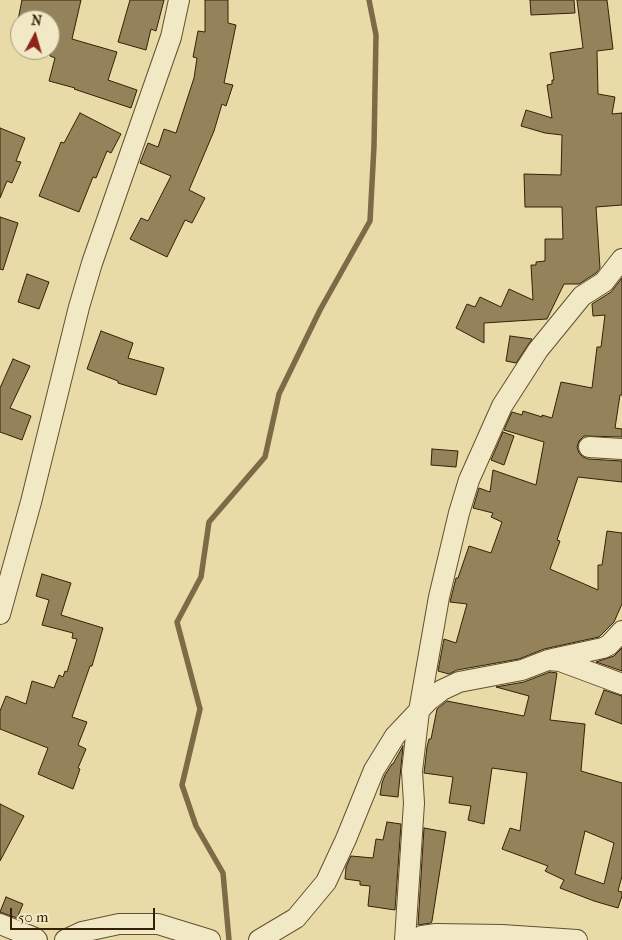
<!DOCTYPE html>
<html>
<head>
<meta charset="utf-8">
<style>
	body { margin:0 }
	#map { position:relative; width:622px; height:940px; overflow:hidden; background:#e9dba8; font-family:"IM FELL French Canon",serif }
	canvas { display:block }
	.north { position:absolute; left:10px; top:10px; width:50px; height:50px; box-sizing:border-box; background:#f1e8c6; border:1px solid #a69879; border-radius:50%; rotate:6deg; font-size:14px; font-weight:700; line-height:20px; text-align:center; color:#352105 }
	.north::after { content:''; display:block; margin:auto; width:18px; height:22px; background:#8f2418; clip-path:polygon(50% 0,100% 100%,50% 72%,0 100%) }
	.scale { position:absolute; left:10px; top:908px; width:145px; height:22px; box-sizing:border-box; border:2px solid #352105; border-top:0; padding-left:6px; font-size:15px; line-height:18px; white-space:nowrap; color:#352105; -webkit-text-stroke:4px #f1e8c6; paint-order:stroke }
</style>
</head>
<body>
<div id="map">
<canvas width="622" height="940"></canvas>
<div class="north">N</div>
<div class="scale">50 m</div>
</div>
<script>
const ctx = document.querySelector('canvas').getContext('2d');
ctx.lineJoin = 'round';
const shape = rows => new Path2D(rows.map(r => 'M' + r).join(''));
function strokePath(path, color, width, dash) { ctx.strokeStyle = color; ctx.lineWidth = width; ctx.lineCap = dash ? 'butt' : 'round'; ctx.setLineDash(dash || []); ctx.stroke(path); }
function paint(path, color) { ctx.fillStyle = color; ctx.fill(path, 'evenodd'); }
const stream = shape([
	[229,940,223,873,196,826,182,785,200,709,177,622,201,577,209,522,265,457,279,394,320,310,370,221,374,146,376,35,369,0]
]);
const building = shape([
	[22,0,81,0,72,39,117,52,108,80,137,90,131,108,74,89,75,88,49,81,55,58,50,56,50,20,18,20,22,0],
	[130,0,164,0,156,31,151,29,146,50,118,42,130,0],
	[205,0,228,0,228,23,236,25,224,83,233,85,226,106,222,104,214,131,189,190,205,198,192,223,185,220,167,257,130,239,141,218,148,221,171,176,140,163,148,143,158,147,164,129,176,133,194,78,197,58,193,57,198,31,205,32,205,0],
	[530,0,574,0,575,13,531,15,530,0],
	[577,0,607,0,613,49,597,51,598,94,615,97,612,114,622,113,622,205,596,207,600,268,596,273,579,284,564,284,547,319,484,323,484,343,456,328,467,304,475,307,480,297,501,307,509,289,533,300,531,265,536,265,536,262,545,261,545,239,563,239,562,207,525,207,524,174,561,175,562,135,545,133,521,126,526,110,552,118,547,85,552,84,552,80,554,80,550,53,583,48,577,0],
	[80,113,121,134,111,153,107,151,96,178,93,177,79,212,39,196,61,142,64,143,80,113],
	[0,128,25,138,16,161,21,162,12,183,7,181,0,198,0,128],
	[0,217,18,223,3,270,0,269,0,217],
	[27,274,49,282,39,309,18,302,27,274],
	[622,278,622,395,620,395,615,428,622,429,622,437,584,436,579,441,577,447,579,453,583,457,588,459,622,461,622,482,578,477,557,540,560,541,550,569,598,590,598,565,602,565,607,531,622,533,622,604,614,622,599,637,544,649,519,659,457,670,449,674,438,671,444,639,456,643,467,604,450,602,456,578,458,578,469,546,491,553,502,522,491,517,493,513,473,508,479,488,490,492,493,470,536,485,544,442,504,430,512,412,522,415,523,411,542,417,542,415,552,418,561,382,592,388,597,347,601,347,605,315,593,316,592,304,611,292,622,278],
	[101,331,133,343,128,358,164,368,156,395,118,383,118,381,87,369,101,331],
	[510,336,532,339,516,363,506,361,510,336],
	[13,359,30,366,10,408,31,416,22,440,0,432,0,388,13,359],
	[503,432,514,436,504,465,491,460,503,432],
	[432,449,458,451,456,467,431,465,432,449],
	[42,574,71,583,61,615,103,628,92,666,90,666,72,717,87,722,78,745,86,749,78,768,80,769,73,789,38,774,48,748,0,729,0,711,6,696,26,704,32,681,54,688,59,675,63,677,65,671,67,672,77,639,72,638,73,633,42,625,49,600,36,596,42,574],
	[622,648,622,671,596,662,614,656,622,648],
	[550,672,557,673,550,720,585,724,581,771,622,783,622,876,618,891,622,892,622,896,618,908,594,901,560,888,564,880,545,871,548,866,502,849,510,828,520,831,527,773,492,768,484,824,468,820,471,806,449,803,453,777,424,773,427,747,429,739,431,739,437,709,447,701,524,716,529,696,496,687,524,682,550,672],
	[585,831,614,843,604,884,575,874,585,831],
	[604,690,622,696,622,724,595,714,604,690],
	[403,746,398,797,380,795,382,783,385,775,392,764,393,764,403,746],
	[0,804,24,816,0,861,0,804],
	[387,822,401,824,395,910,368,906,370,886,360,885,360,881,345,879,346,867,351,856,373,858,376,839,383,840,387,822],
	[424,828,446,832,432,921,431,923,418,925,424,828],
	[6,897,23,904,17,918,0,912,6,897]
]);
const minor = shape([
	[589,447,622,449],
	[0,614,31,502,79,307,92,263,171,37,179,0],
	[552,659,603,648,609,645,622,631],
	[0,924,35,938,37,940],
	[65,940,82,932,119,924,158,924,210,940],
	[259,940,296,918,326,882,346,839,374,770,395,736,429,700,442,690,459,682,522,670,548,660,560,661,622,684],
	[405,940,414,803,412,771,419,711,439,597,459,513,469,480,502,406,538,350,582,296,604,282,622,259],
	[414,940,422,936,436,934,502,935,577,940]
]);
strokePath(stream, '#7c6b46', 5.5);
paint(building, '#93825a');
strokePath(building, '#352105', 1);
strokePath(minor, '#62502e', 22);
strokePath(minor, '#f1e8c6', 20);
</script>
</body>
</html>
